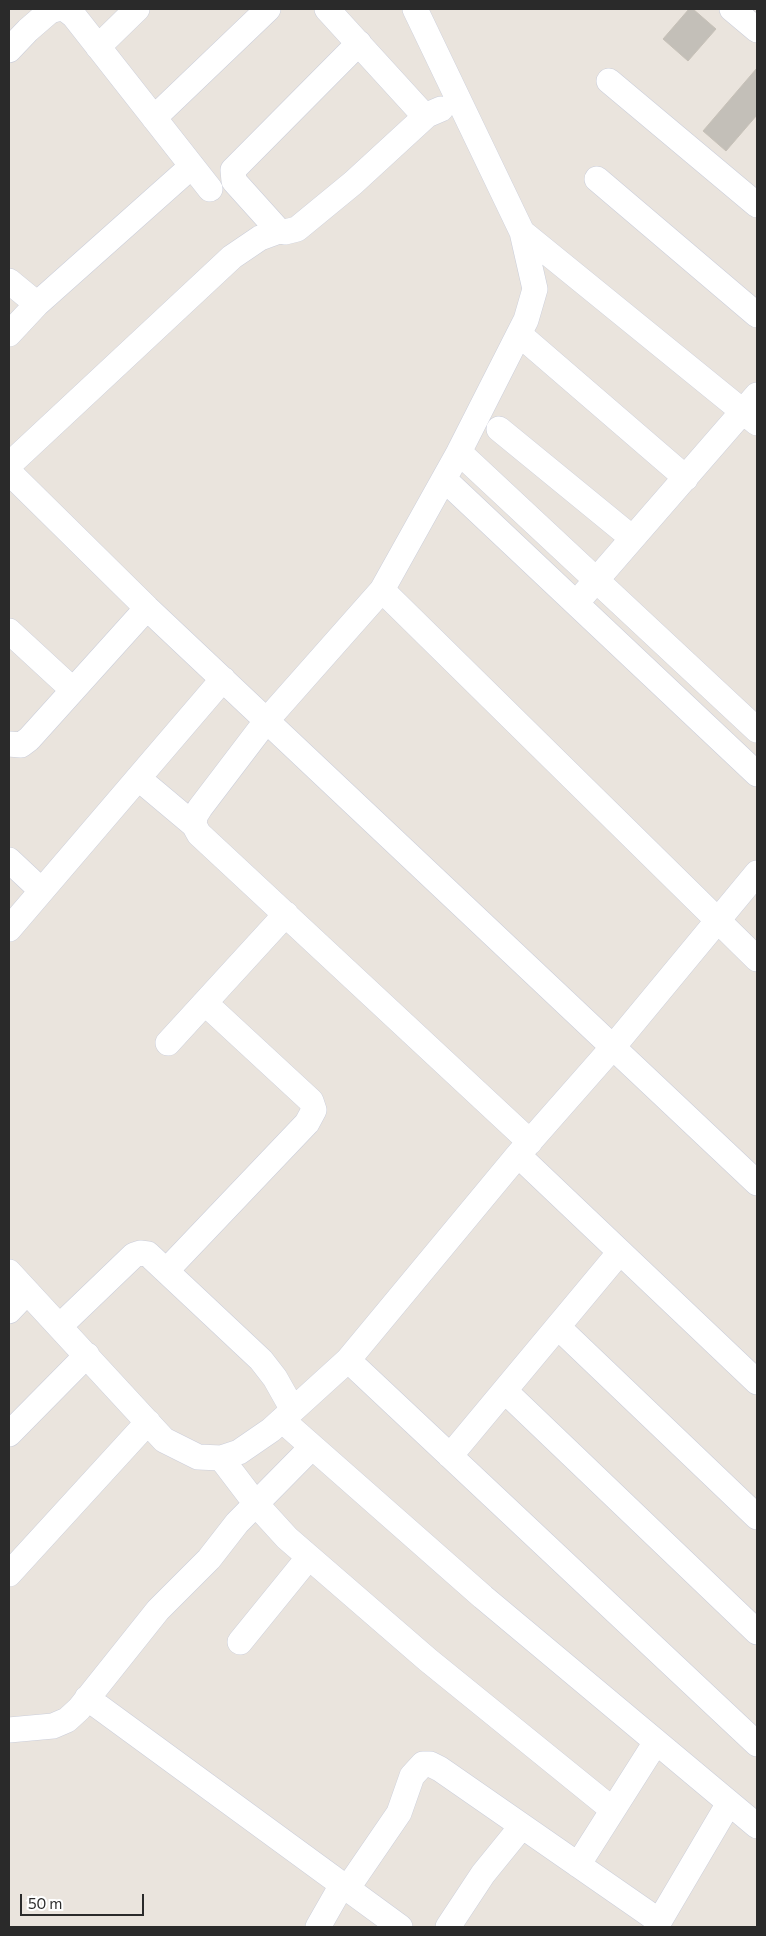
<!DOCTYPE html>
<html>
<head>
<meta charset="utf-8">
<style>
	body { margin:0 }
	#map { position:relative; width:766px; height:1936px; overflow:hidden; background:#eae4dd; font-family:Commissioner,sans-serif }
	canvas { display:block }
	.frame { position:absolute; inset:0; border:10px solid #2a2a2a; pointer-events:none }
	.scale { position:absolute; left:20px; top:1894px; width:124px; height:22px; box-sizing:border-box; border:2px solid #2a2a2a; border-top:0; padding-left:6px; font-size:15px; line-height:18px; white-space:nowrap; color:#2a2a2a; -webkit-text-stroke:4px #fff; paint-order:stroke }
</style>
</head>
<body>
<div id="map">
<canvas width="766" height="1936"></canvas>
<div class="frame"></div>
<div class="scale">50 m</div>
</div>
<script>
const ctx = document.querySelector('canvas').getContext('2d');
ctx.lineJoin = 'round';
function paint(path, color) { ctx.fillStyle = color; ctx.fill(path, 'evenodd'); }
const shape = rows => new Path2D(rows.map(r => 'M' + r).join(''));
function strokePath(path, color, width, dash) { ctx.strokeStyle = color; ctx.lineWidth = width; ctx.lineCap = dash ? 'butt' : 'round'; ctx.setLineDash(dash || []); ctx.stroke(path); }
const building = shape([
	[689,9,693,9,716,29,688,61,663,39,689,9],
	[757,68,757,115,726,151,703,131,757,68]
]);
const minor = shape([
	[65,9,74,16,210,189],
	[327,9,421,112,427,115,441,109],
	[732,9,757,30],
	[98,47,137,9],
	[9,50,28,30,50,11,57,9],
	[609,81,757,205],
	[154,118,268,9],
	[597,179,757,315],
	[279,231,234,181,233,170,359,43],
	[522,232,757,423],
	[9,281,37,304],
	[9,334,37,304,192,166],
	[519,334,686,478],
	[499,429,631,537],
	[459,452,757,730],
	[9,465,232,257,260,238,279,231,285,232,297,229,353,183,427,115],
	[9,472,147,608,757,1183],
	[444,479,757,774],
	[382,590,459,452,526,320,535,289,522,232,415,9],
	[585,593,757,395],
	[9,631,73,690],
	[9,744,21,745,29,739,147,608],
	[138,778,194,825],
	[9,860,41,890],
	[757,873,613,1047,518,1155,348,1360,757,1744],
	[9,929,223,679],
	[168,1043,286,914],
	[530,1142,199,834,194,825,195,816,200,808,267,720,382,590,757,959],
	[518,1155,757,1382],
	[167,1270,307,1123,314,1110,311,1101,205,1003],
	[9,1272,164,1440,198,1457,221,1458,239,1452,271,1430,348,1360],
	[9,1311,27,1292],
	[60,1326,134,1255,140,1253,148,1254,261,1360,275,1378,293,1410],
	[558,1327,757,1517],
	[505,1391,757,1632],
	[282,1420,483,1597,757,1826],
	[9,1434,87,1355],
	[450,1456,620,1252],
	[221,1458,256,1504,287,1538,428,1660,613,1810],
	[9,1574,148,1422],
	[240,1642,309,1557],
	[87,1698,400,1927],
	[9,1730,53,1726,67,1720,79,1709,158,1610,209,1559,237,1523,312,1447],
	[578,1865,656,1742],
	[347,1889,399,1813,412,1776,423,1764,430,1764,440,1769,659,1921],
	[318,1927,342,1885],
	[448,1927,483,1874,522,1826],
	[656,1927,729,1803]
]);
paint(building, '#c3bfb8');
strokePath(building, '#c6c0b7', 1);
strokePath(minor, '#cbceda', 26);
strokePath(minor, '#fff', 25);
</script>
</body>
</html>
